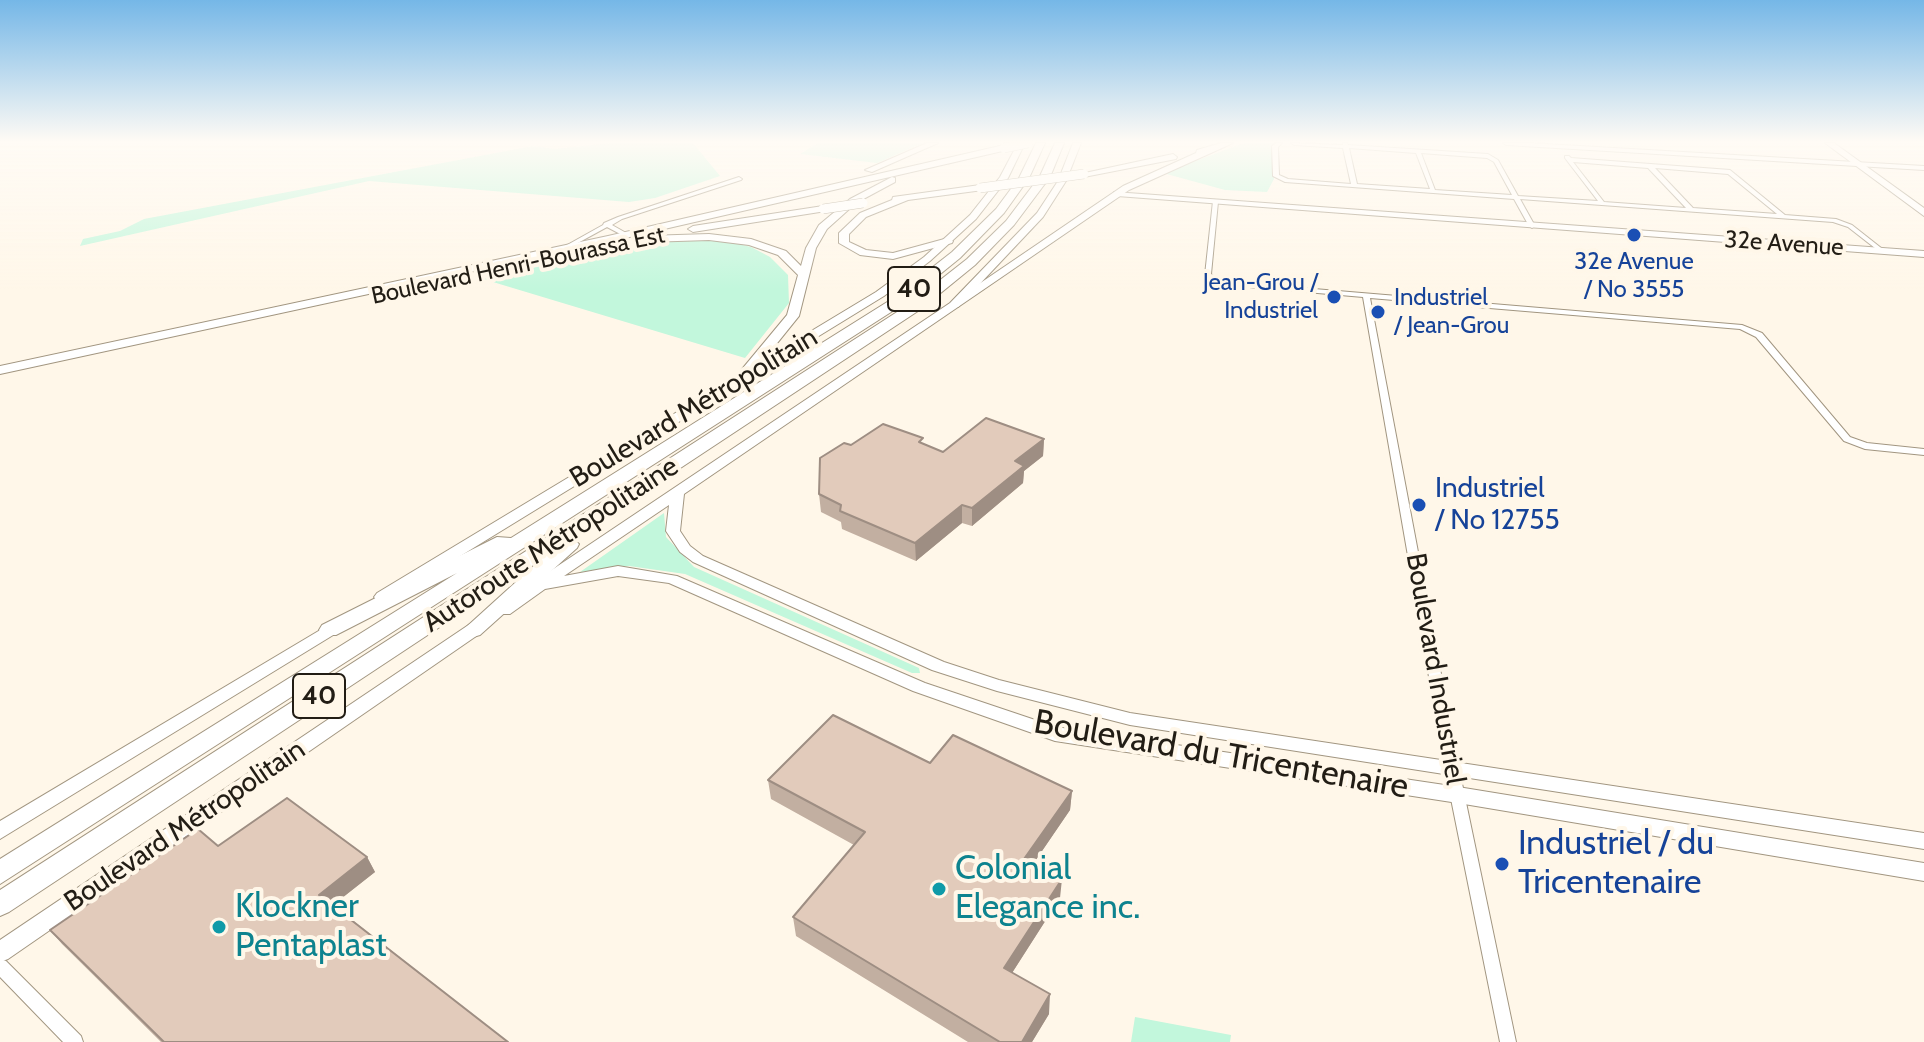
<!DOCTYPE html>
<html>
<head>
<meta charset="utf-8">
<style>
	body { margin:0 }
	canvas { display:block; background:#fff7e9 }
</style>
</head>
<body>
<canvas width="1924" height="1042"></canvas>
<script>
const ctx = document.querySelector('canvas').getContext('2d');
ctx.lineJoin = 'round';
function paint(path, color) { ctx.fillStyle = color; ctx.fill(path, 'evenodd'); }
const shape = rows => new Path2D(rows.map(r => 'M' + r).join(''));
function strokePath(path, color, width, dash) { ctx.strokeStyle = color; ctx.lineWidth = width; ctx.lineCap = dash ? 'butt' : 'round'; ctx.setLineDash(dash || []); ctx.stroke(path); }
function label(font, color, halo, rows, align = 'center') {
  ctx.font = font + ' Cabin,sans-serif'; ctx.lineWidth = 8; ctx.setLineDash([]); ctx.textBaseline = 'middle'; ctx.strokeStyle = halo; ctx.fillStyle = color; for (const [text, x, y, turn = 0] of rows) {
    ctx.save(); ctx.translate(x, y); ctx.rotate((+turn || 0) * Math.PI / 180); ctx.textAlign = isNaN(turn) ? turn : align; if (halo) ctx.strokeText(text, 0, 0); ctx.fillText(text, 0, 0); ctx.restore();
  }
}
const green = shape([
	[610,143,693,143,720,176,655,198,629,202,369,181,80,246,83,239,120,231,144,219,533,146,555,149],
	[818,143,923,143,877,163,800,154],
	[1244,143,1275,143,1274,179,1267,192,1225,190,1163,173],
	[719,239,751,247,770,257,788,275,789,303,745,358,483,279,613,250,676,240],
	[664,513,666,537,694,567,919,668,920,673,912,673,685,574,629,566,580,572],
	[1135,1017,1231,1035,1230,1042,1131,1042]
]);
const street = shape([
	[1276,143,1282,143,1278,147,1279,175,1288,179,1351,184,1343,148,1294,145,1291,143,1343,145,1343,143,1347,143,1348,145,1488,154,1498,160,1518,196,1598,201,1565,158,1565,156,1569,156,1571,158,1730,170,1785,215,1836,219,1852,225,1885,251,1880,252,1848,227,1833,222,1520,199,1535,226,1532,228,1529,226,1514,199,1285,182,1273,176,1272,146,1276,143],
	[1349,148,1416,153,1430,189,1357,184,1349,148],
	[1421,153,1487,158,1494,162,1512,195,1435,190,1421,153],
	[1573,162,1648,168,1686,208,1604,202,1573,162],
	[1655,168,1728,174,1777,214,1693,208,1655,168],
	[1503,143,1528,143,1924,166,1924,170,1506,145,1503,143],
	[739,177,742,179,741,180,622,219,612,225,628,234,628,236,624,236,607,227,565,250,560,249,603,225,604,223,618,217,739,177],
	[1213,201,1218,202,1211,274,1219,281,1742,325,1762,333,1850,437,1867,443,1924,449,1924,455,1865,449,1844,441,1756,337,1740,329,1370,298,1459,769,1516,1042,1500,1042,1445,769,1363,297,1215,284,1205,275,1213,201],
	[0,959,6,961,81,1036,83,1042,63,1042,0,977,0,959]
]);
const secondary = shape([
	[1018,143,1025,143,1008,178,976,219,930,261,884,296,387,601,377,601,374,597,377,593,876,292,924,257,970,215,1000,177,1018,143],
	[1073,143,1081,143,1066,181,1043,217,958,307,684,494,680,531,690,546,703,556,944,662,999,680,1130,713,1924,833,1924,849,1130,725,997,691,932,670,693,562,680,552,666,531,669,505,564,576,618,566,677,576,925,683,1056,727,1458,787,1924,863,1924,881,1458,803,1055,741,913,691,669,583,618,576,545,589,510,614,498,614,496,610,498,606,950,303,1037,213,1058,181,1073,143],
	[1114,192,1924,251,1924,257,1117,196,1114,196,1114,192],
	[337,620,343,621,345,625,343,629,0,839,0,821,337,620],
	[479,621,485,622,487,626,485,630,8,959,0,962,0,940,473,622,479,621]
]);
const primary = shape([
	[927,143,938,143,872,172,865,170,927,143],
	[1221,143,1233,143,1129,190,958,307,948,305,1123,186,1196,153,1197,150,1221,143],
	[1825,143,1834,143,1924,208,1924,216,1825,143],
	[1004,145,1008,148,1007,150,608,242,0,374,0,366,608,236,1004,145],
	[1173,154,1177,157,1176,159,1084,177,1080,174,1173,154],
	[892,177,895,178,895,182,856,203,827,229,816,248,799,316,745,383,740,384,733,380,787,315,798,275,778,255,749,245,709,240,646,242,641,239,646,236,709,234,751,239,786,251,801,266,806,248,819,225,850,199,892,177],
	[980,185,983,186,983,190,908,200,866,217,849,234,849,242,866,250,893,253,948,238,953,241,952,243,893,259,860,255,839,243,839,233,860,213,892,200,893,197,980,185],
	[823,206,826,207,826,211,693,232,688,229,693,226,823,206]
]);
const highway = shape([
	[1036,143,1045,143,1029,178,1004,213,960,258,902,305,0,884,0,859,457,573,336,635,322,635,319,630,322,625,497,537,511,538,892,299,952,252,996,209,1019,178,1036,143],
	[1055,143,1064,143,1050,177,1014,225,975,265,921,309,573,539,579,544,577,548,480,635,473,637,466,635,463,630,538,562,9,912,0,916,0,890,911,303,967,259,1006,221,1040,176,1055,143]
]);
const primaryBridge = shape([
	[1004,148,1028,143],
	[980,188,1084,174],
	[823,209,863,203]
]);
const wall = shape([
	[1044,439,1043,456,1024,471,1023,483,972,526,962,523,916,561,842,529,841,522,821,512,819,494,851,445,924,444,943,452],
	[930,763,1072,791,1070,810,1033,864,1060,898,1012,973,1049,1014,1032,1042,968,1042,796,936,793,917,854,845,771,799,768,780],
	[218,846,367,857,375,872,333,905,508,1042,161,1042,62,944,50,930]
]);
const shadedWall = shape([
	[1044,439,1043,456,1024,471,1023,483,972,526,972,508,1015,461],
	[962,505,962,523,916,561,915,543],
	[1072,791,1070,810,1023,879,1024,859],
	[367,857,375,872,328,909,319,895],
	[1062,879,1060,898,1003,987,1004,968],
	[1050,994,1049,1014,1032,1042,1022,1042]
]);
const building = shape([
	[986,418,1044,439,1015,461,1024,466,972,508,962,505,915,543,840,511,841,505,819,494,820,458,844,443,851,445,883,424,923,438,919,442,943,452,986,418],
	[833,715,930,763,953,735,1072,791,1024,859,1062,879,1004,968,1050,994,1022,1042,1000,1042,793,917,865,832,768,780,833,715],
	[287,798,367,857,319,895,508,1042,164,1042,50,930,198,829,218,846,287,798]
]);
const markers = [
	[1634,235,8,"#1a4fb4"],
	[1334,297,8,"#1a4fb4"],
	[1378,312,8,"#1a4fb4"],
	[1419,505,8,"#1a4fb4"],
	[1502,864,8,"#1a4fb4"],
	[939,889,8,"#0f9aa8"],
	[219,927,8,"#0f9aa8"]
];
const farStreetnames = [
	["32e Avenue",1784,244,4],
	["Boulevard Henri-Bourassa Est",518,266,-12]
];
const farTransitnames = [
	["32e Avenue",1634,262],
	["/ No 3555",1634,290],
	["Jean-Grou /",1318,283,"right"],
	["Industriel",1318,311,"right"],
	["Industriel",1394,298,"left"],
	["/ Jean-Grou",1394,326,"left"]
];
const shields = [
	[914,289,52],
	[319,696,52]
];
const shieldNames = [
	["40",914,289],
	["40",319,696]
];
const streetNames = [
	["Boulevard Métropolitain",694,408,-31],
	["Autoroute Métropolitaine",551,545,-33],
	["Boulevard Industriel",1435,669,80],
	["Boulevard Métropolitain",185,826,-34]
];
const transitNames = [
	["Industriel",1435,489],
	["/ No 12755",1435,521]
];
const nearStreetnames = [
	["Boulevard du Tricentenaire",1221,755,10]
];
const nearTransitnames = [
	["Industriel / du",1518,844],
	["Tricentenaire",1518,883]
];
const nearCulturenames = [
	["Colonial",955,869],
	["Elegance inc.",955,908],
	["Klockner",235,907],
	["Pentaplast",235,946]
];
paint(green, '#c2f7dc');
strokePath(street, '#a29681', 2);
strokePath(secondary, '#a29681', 2);
strokePath(primary, '#a29681', 2);
strokePath(highway, '#a29681', 2);
paint(street, '#fff');
paint(secondary, '#fff');
paint(primary, '#fff');
paint(highway, '#fff');
strokePath(primaryBridge, '#a29681', 10, []);
strokePath(primaryBridge, '#fff', 9);
paint(wall, '#c2afa1');
paint(shadedWall, '#9e8e83');
paint(building, '#e2cbbb');
strokePath(building, '#9e8e83', 2);
const sky = ctx.createLinearGradient(0, 0, 0, 289);
sky.addColorStop(0, '#75b7e7');
sky.addColorStop(0.49, '#fffbf5');
sky.addColorStop(1, '#fffbf500');
ctx.fillStyle = sky;
ctx.fillRect(0, 0, 1924, 289);
for (const [x, y, r, color] of markers) { const dot = new Path2D(); dot.arc(x, y, r, 0, 2 * Math.PI); ctx.fillStyle = color; ctx.fill(dot); strokePath(dot, '#fff7e9', 3); }
label('24px', '#221d15', '#fff7e9', farStreetnames);
label('24px', '#164399', '#fff7e9', farTransitnames);
for (const [x, y, w] of shields) { const box = new Path2D(); box.roundRect(x - w / 2, y - 22, w, 44, 6); ctx.fillStyle = '#fff7e9'; ctx.fill(box); strokePath(box, '#221d15', 2); }
label('bold 26px', '#221d15', null, shieldNames);
label('28px', '#221d15', '#fff7e9', streetNames);
label('28px', '#164399', '#fff7e9', transitNames, 'left');
label('34px', '#221d15', '#fff7e9', nearStreetnames);
label('34px', '#164399', '#fff7e9', nearTransitnames, 'left');
label('34px', '#0d838f', '#fff7e9', nearCulturenames, 'left');
</script>
</body>
</html>
